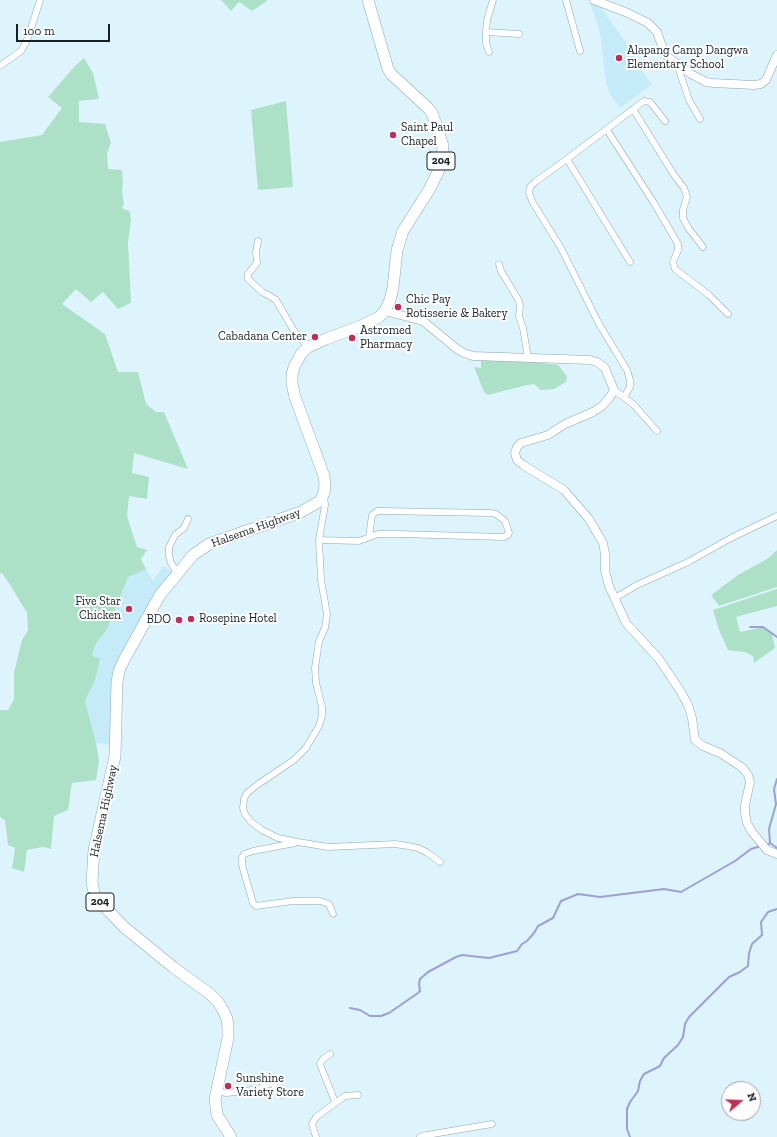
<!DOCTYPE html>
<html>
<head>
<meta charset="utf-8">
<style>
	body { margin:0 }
	#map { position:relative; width:777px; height:1137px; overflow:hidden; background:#def4fd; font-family:"Zilla Slab",serif }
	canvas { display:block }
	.north { position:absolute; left:721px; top:1081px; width:40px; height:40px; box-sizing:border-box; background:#fdfdfd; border:1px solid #a1a5a7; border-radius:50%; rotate:71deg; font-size:11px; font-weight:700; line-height:16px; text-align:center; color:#172125 }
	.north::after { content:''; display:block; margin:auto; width:14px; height:18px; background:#be2f56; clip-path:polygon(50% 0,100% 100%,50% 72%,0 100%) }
	.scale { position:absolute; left:16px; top:24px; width:94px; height:18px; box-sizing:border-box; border:2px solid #172125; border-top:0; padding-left:5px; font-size:12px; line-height:14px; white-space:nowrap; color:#172125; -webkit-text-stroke:3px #fdfdfd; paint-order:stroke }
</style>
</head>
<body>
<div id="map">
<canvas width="777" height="1137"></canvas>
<div class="north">N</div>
<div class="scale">100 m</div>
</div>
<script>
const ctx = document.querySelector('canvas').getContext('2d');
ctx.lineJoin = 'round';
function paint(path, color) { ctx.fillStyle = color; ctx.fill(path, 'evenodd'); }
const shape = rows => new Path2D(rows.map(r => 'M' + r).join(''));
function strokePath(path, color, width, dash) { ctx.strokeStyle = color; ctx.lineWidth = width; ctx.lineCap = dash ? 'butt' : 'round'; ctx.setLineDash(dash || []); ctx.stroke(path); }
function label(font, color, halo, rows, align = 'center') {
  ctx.font = font + ' "Zilla Slab",serif'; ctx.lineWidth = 4; ctx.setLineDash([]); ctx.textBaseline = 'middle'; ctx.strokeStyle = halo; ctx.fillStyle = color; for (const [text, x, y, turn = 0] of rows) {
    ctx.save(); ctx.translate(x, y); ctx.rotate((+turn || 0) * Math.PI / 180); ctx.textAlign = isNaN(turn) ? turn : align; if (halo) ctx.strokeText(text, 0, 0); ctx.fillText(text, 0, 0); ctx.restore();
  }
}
const built = shape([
	[589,0,596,1,627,44,642,71,652,84,620,108,610,94,606,83,600,32],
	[163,566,174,573,125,647,113,745,96,743,85,701,95,680,100,659,92,655,96,643,102,636,107,629,128,577,146,569,153,581]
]);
const green = shape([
	[221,0,267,0,267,1,252,11,239,2,231,11],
	[84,58,93,73,99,99,79,101,79,122,105,124,111,143,107,153,108,169,122,170,123,181,122,192,124,204,122,208,130,212,131,221,128,242,131,303,118,309,103,292,91,302,76,289,62,304,105,334,118,372,138,372,146,404,156,412,164,412,188,469,134,453,132,473,149,477,147,499,129,496,127,516,137,547,147,550,141,559,146,569,128,577,107,629,102,636,96,643,92,655,100,659,95,680,85,701,96,743,99,761,96,780,72,783,68,810,54,816,51,849,43,847,27,850,24,872,12,868,15,848,8,845,5,820,0,817,0,710,8,710,14,699,14,673,22,640,28,630,27,613,12,588,2,573,0,574,0,142,42,135,62,108,48,97,75,66],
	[286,101,293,187,258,190,251,110],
	[510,359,558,365,567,376,566,382,554,389,541,390,534,384,523,386,488,395,484,392,474,367,481,368,481,360],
	[777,550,777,587,719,606,711,595,738,575,767,559],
	[777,589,777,606,736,617,740,632,763,627,772,634,775,648,754,663,753,656,745,652,728,650,719,630,713,610]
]);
const stream = shape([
	[750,627,763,627,777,637],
	[770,843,777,848],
	[766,845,770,843,769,829,776,804,774,789,777,779],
	[350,1008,360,1010,370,1016,381,1016,389,1013,418,993,420,991,419,984,420,979,428,972,456,957,462,955,489,958,517,951,522,944,527,941,534,933,538,926,553,918,561,901,578,894,600,897,664,889,681,892,735,861,751,849,761,846],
	[630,1137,627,1129,627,1109,630,1102,638,1091,640,1081,644,1074,660,1066,664,1058,678,1045,683,1037,685,1024,689,1017,729,977,740,972,748,966,749,953,752,944,762,935,761,922,768,912,777,909]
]);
const street = shape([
	[566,0,580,51],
	[486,32,519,34],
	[489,52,486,43,486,32,487,20,493,0],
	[677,64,689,100,700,119],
	[0,66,21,51,25,44,29,35,40,0],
	[633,109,674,175,684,188,687,197,683,210,683,218,689,229,703,247],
	[607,130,654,203,678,244,678,250,673,262,675,269,709,295,728,314],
	[567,159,630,262],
	[258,241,256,252,257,263,248,274,248,279,262,292,270,296,276,300,294,331,308,347],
	[499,264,501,271,519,301,520,306,519,316,523,328,528,358],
	[614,390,633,404,657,431],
	[624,397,630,387,630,380,627,370,599,324,561,248,533,203,529,193,530,187,535,182,567,159,644,101,650,102,665,121],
	[324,496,325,505,319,540,321,580,327,614,325,628,319,641,315,668,316,683,322,707,322,716,319,726,306,748,294,760,257,785,247,793,244,799,243,808,245,814,251,822,262,830,278,838,298,842,328,847,395,844,408,846,418,848,428,853,440,862],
	[319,540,359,541,378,534,398,534,504,537,508,535,509,533,505,521,496,514,491,513,382,511,377,511,372,515,369,537],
	[179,572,175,569,171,563,169,556,169,547,175,535,184,528,188,519],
	[615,598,637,585,688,562,731,538,777,516],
	[295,843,253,851,244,854,242,858,242,865,253,903,256,906,293,901,320,901,329,904,333,914],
	[330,1054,323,1059,320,1064,335,1102],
	[216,1091,226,1093,247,1091,260,1088,271,1083,273,1084,282,1095],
	[316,1137,312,1124,316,1117,345,1096,358,1095],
	[420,1137,427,1135,492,1124]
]);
const secondary = shape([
	[594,0,628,13,648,23,657,32,663,49,668,57,691,74,706,82,713,83,754,85,761,84,766,80,777,55],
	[385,311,423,321,457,349,464,353,473,356,590,360,597,362,605,368,614,390,610,397,602,406,593,412,565,424,548,435,521,443,517,447,515,453,517,460,523,465,564,490,589,519,603,543,605,554,605,571,609,586,626,623,659,659,681,692,688,705,692,718,695,740,703,746,720,753,743,768,748,775,750,782,745,805,745,813,747,823,752,832,767,850,777,854]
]);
const highway = shape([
	[231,1137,217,1115,215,1099,228,1038,228,1028,227,1019,223,1010,218,1002,210,994,173,967,124,927,100,902,94,893,92,882,94,850,115,756,117,682,119,671,124,660,160,595,193,555,209,544,301,512,320,501,324,493,325,485,324,476,295,397,292,384,292,375,294,367,301,354,308,347,326,339,361,326,379,317,385,311,390,300,393,288,397,250,403,231,429,190,438,172,442,159,443,146,436,124,432,113,427,107,391,74,388,69,368,0]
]);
const markers = [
	[619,58,4,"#be2f56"],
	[393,135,4,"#be2f56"],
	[398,307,4,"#be2f56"],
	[315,337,4,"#be2f56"],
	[352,338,4,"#be2f56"],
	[129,609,4,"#be2f56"],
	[191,619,4,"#be2f56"],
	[179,620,4,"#be2f56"],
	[228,1086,4,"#be2f56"]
];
const shields = [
	[441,161,28],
	[100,902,28]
];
const shieldNames = [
	["204",441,161],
	["204",100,902]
];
const poiNames = [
	["Alapang Camp Dangwa",627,51],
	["Elementary School",627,65],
	["Saint Paul",401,128],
	["Chapel",401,142],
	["Chic Pay",406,300],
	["Rotisserie & Bakery",406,314],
	["Astromed",360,331],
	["Pharmacy",360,345],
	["Cabadana Center",307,337,"right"],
	["Five Star",121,602,"right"],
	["Chicken",121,616,"right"],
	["Rosepine Hotel",199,619],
	["BDO",171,620,"right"],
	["Sunshine",236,1079],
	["Variety Store",236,1093]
];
const streetNames = [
	["Halsema Highway",256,528,-20],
	["Halsema Highway",104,811,-78]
];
paint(built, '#c5eaf8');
paint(green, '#ace1c8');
strokePath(stream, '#9d9fd5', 2);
strokePath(street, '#8da7b1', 7);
strokePath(secondary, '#8da7b1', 9);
strokePath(highway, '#8da7b1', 12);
strokePath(street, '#fff', 6);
strokePath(secondary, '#fff', 8);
strokePath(highway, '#fff', 11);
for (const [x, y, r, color] of markers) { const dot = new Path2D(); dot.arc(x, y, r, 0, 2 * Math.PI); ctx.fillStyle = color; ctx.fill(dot); strokePath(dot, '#fdfdfd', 1.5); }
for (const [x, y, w] of shields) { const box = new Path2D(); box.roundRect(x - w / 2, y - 9, w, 18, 3); ctx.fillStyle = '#fdfdfd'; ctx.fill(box); strokePath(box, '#172125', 1); }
label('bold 11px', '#172125', null, shieldNames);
label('12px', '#172125', '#fdfdfd', poiNames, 'left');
label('12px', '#172125', '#fdfdfd', streetNames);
</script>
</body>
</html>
